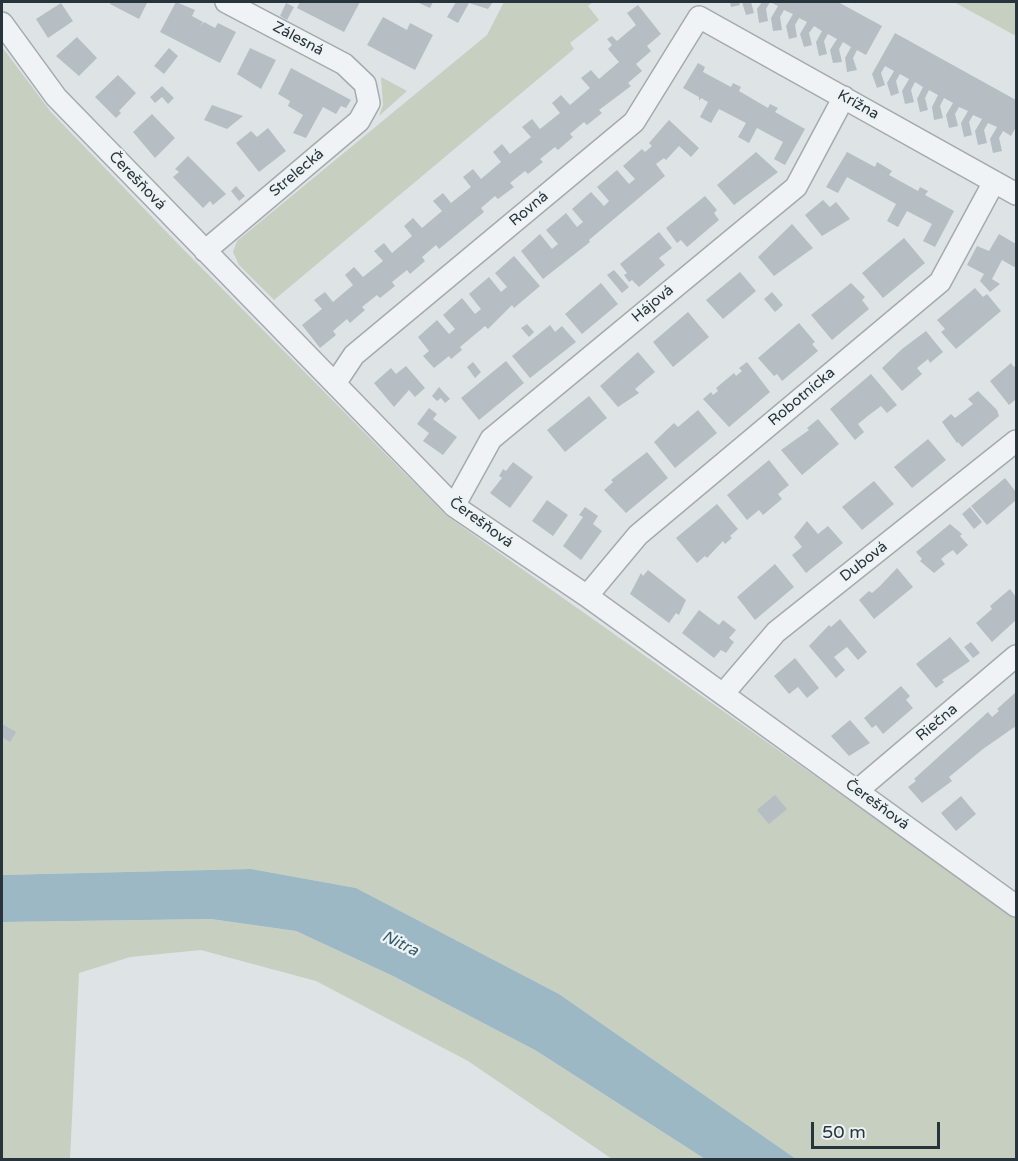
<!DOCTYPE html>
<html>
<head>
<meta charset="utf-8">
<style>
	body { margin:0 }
	#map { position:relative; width:1018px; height:1161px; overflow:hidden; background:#dee3e6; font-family:"Varela Round",sans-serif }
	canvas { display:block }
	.frame { position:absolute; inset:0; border:3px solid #28343c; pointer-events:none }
	.scale { position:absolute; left:811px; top:1122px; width:129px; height:27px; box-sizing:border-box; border:3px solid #28343c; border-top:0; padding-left:8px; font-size:18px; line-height:21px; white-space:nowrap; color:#28343c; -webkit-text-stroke:4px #edf2f4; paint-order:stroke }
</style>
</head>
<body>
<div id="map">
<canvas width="1018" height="1161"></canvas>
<div class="frame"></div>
<div class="scale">50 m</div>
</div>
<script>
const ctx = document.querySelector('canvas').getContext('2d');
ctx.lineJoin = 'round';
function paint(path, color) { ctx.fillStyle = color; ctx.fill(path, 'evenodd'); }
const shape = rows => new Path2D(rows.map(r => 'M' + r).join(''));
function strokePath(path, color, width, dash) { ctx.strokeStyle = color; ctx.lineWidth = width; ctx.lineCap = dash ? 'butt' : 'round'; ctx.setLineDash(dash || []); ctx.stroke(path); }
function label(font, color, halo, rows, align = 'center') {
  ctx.font = font + ' "Varela Round",sans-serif'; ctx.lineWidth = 5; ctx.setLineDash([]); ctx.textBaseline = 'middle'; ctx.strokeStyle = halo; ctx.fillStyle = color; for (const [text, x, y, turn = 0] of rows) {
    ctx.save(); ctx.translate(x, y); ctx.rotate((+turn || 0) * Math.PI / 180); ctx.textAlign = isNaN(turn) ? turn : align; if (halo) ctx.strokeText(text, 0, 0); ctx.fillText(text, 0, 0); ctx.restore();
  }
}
const green = shape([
	[504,2,593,2,588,6,599,20,570,43,574,49,274,300,239,265,233,252,237,241,487,35],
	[954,2,1016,2,1016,36],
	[2,47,51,112,181,247,447,516,1016,918,1016,1159,796,1159,559,994,356,888,251,869,2,875],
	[381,77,407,91,379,116,383,105],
	[211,919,296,931,393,976,535,1050,705,1159,612,1159,468,1061,316,981,201,950,130,957,79,973,70,1159,2,1160,2,922]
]);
const water = shape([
	[251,869,356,888,559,994,796,1159,705,1159,535,1050,393,976,296,931,211,919,2,922,2,875]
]);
const building = shape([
	[111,2,144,2,147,3,139,19,110,4],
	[176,2,195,10,192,16,203,22,200,27,204,22,215,28,218,23,236,32,220,63,160,32],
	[300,2,360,2,344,32,297,8],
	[417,2,433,2,430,8],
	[456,2,493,2,488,9,469,3,458,23,447,17],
	[730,2,739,2,740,5,731,7],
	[742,2,751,2,754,13,746,15],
	[762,2,838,2,882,26,866,55,857,50,853,58,857,70,847,72,845,58,851,47,843,42,839,49,842,62,833,63,830,50,837,39,828,34,824,41,827,54,819,56,816,42,822,31,814,26,809,33,812,45,804,47,800,34,807,22,799,18,795,25,797,37,789,39,786,26,793,14,784,10,780,17,782,30,773,31,771,18,778,6,770,2,766,9,768,21,759,23,757,9],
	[61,3,73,21,48,38,36,19],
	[286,3,294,7,287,20,280,16],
	[638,5,661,34,647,46,651,51,636,64,642,71,628,83,631,86,599,110,602,113,587,125,584,122,570,134,573,137,558,150,555,147,540,159,543,162,528,174,525,171,510,183,514,187,498,199,495,196,481,208,484,212,439,249,436,245,422,257,425,261,410,274,407,270,392,282,395,286,380,298,377,295,362,307,365,310,350,323,347,319,333,331,336,335,320,348,302,325,322,309,314,300,325,292,333,302,353,285,345,275,354,267,363,277,383,261,374,251,384,243,392,253,412,236,404,226,413,218,422,228,442,211,433,201,443,193,451,203,471,187,463,177,473,169,481,179,501,162,493,152,502,144,510,154,531,137,522,127,532,119,540,129,560,113,552,103,561,95,570,105,590,88,581,78,591,70,599,79,619,62,608,49,612,45,607,39,612,36,617,41,636,25,627,13],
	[383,17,407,30,410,23,433,35,415,70,367,45],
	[895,33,1016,100,1016,127,1011,136,1003,131,999,138,1002,151,993,153,990,139,997,127,988,123,984,130,987,143,978,145,975,131,982,119,973,115,969,122,972,135,964,137,961,123,968,111,959,107,955,114,958,126,949,128,946,115,953,103,944,98,940,106,943,118,934,120,932,107,938,95,929,90,925,98,928,110,920,112,917,99,923,87,915,82,911,90,914,102,905,104,902,91,909,79,900,74,896,81,899,93,891,96,887,83,894,71,885,66,881,73,885,85,877,88,872,74],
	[77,37,97,58,79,76,56,56],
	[169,48,178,56,164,74,154,66],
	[250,48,276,60,261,89,237,74],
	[698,63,705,67,703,72,731,87,733,83,741,87,739,91,768,108,770,104,778,108,775,112,805,129,785,165,774,159,783,142,757,128,749,143,738,137,746,123,719,109,711,123,700,117,708,102,701,98,699,101,699,97,683,88],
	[291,68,351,100,346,108,341,106,336,114,323,107,306,138,293,133,303,115,288,106,290,101,278,94],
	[118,75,136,93,119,111,121,113,116,118,95,97],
	[162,86,174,98,168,104,162,97,155,103,150,97],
	[212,105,243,116,227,129,204,120],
	[152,114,175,138,155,158,133,132],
	[669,120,699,148,691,157,679,146,666,160,664,158,656,164,665,176,589,240,590,242,543,279,521,251,540,234,552,249,558,244,546,230,566,213,577,227,583,222,572,209,591,192,604,206,609,201,597,187,617,170,629,184,635,179,623,166,642,149,645,152,652,146,649,143],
	[268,128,286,151,259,172,236,143,251,131,257,137],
	[756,152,778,172,734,205,717,185],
	[847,152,875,167,877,162,892,171,889,175,918,191,920,187,928,191,925,195,954,211,935,247,923,241,932,224,907,211,898,227,887,221,896,204,847,177,838,193,826,187],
	[188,156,226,194,213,205,210,201,203,208,173,177,179,172,175,169],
	[236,186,245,196,239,201,231,191],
	[705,196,717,210,714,213,719,220,687,247,681,240,677,243,666,228],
	[823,200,830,207,836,202,850,219,822,236,805,215],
	[792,224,813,248,774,276,758,257],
	[659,232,672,248,659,258,665,265,639,287,632,280,629,282,624,275,627,273,620,264],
	[999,234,1016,244,1016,268,1002,260,992,279,1000,284,990,292,980,281,984,274,967,265,977,246,989,251],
	[904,238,925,263,883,298,862,273],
	[514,256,540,286,514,308,512,305,488,329,485,326,460,347,462,350,451,359,449,356,434,368,423,356,429,351,418,337,437,320,449,334,455,329,443,315,462,298,475,314,481,309,469,294,489,277,501,292,507,287,495,273],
	[614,270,629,287,622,293,607,275],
	[740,272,756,291,723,319,706,300],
	[601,283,618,304,582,334,565,314],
	[851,283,865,297,862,300,869,309,832,340,811,315],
	[975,288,983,297,987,294,1001,311,956,349,941,332,945,329,937,320],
	[772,292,783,305,775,312,764,299],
	[688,312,709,337,673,367,653,342],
	[799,323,815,342,812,344,818,351,782,381,777,374,774,376,758,358],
	[527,324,534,332,529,337,521,328],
	[550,325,555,332,562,326,576,342,530,378,512,356],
	[926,331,943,352,930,363,928,359,917,368,922,374,902,391,882,368,902,349],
	[638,352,655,372,635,389,639,393,618,407,600,386],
	[506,361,524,383,479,420,461,398],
	[473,362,481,372,475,378,467,367],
	[747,362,770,392,729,427,703,399,711,392,713,395,718,391,716,388,734,373,736,376,742,371,739,368],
	[1011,363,1014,367,1016,365,1016,399,1009,405,990,381],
	[406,366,425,388,415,397,409,390,394,407,374,383,391,368,396,374],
	[871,374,897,405,887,413,881,406,869,415,858,424,864,432,855,440,830,409],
	[439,387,450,399,445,403,441,398,437,401,432,396],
	[978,391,997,410,999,416,962,447,958,442,957,443,942,422,951,414,955,418,973,404,968,399],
	[589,396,607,418,565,452,547,430],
	[429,408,437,414,433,419,457,437,443,455,423,441,429,433,417,424],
	[698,410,717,433,675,468,654,442,674,423,678,427],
	[818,419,839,444,802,475,781,450,809,430,807,428],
	[928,439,946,460,912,488,894,467],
	[647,452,668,478,626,513,604,490,613,482,611,480],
	[769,460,789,485,778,494,782,499,763,515,759,510,747,520,727,495],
	[513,462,533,477,510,508,490,493,502,478,499,476,503,469,506,471],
	[1005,478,1016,492,1016,500,987,525,971,506],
	[874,481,894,504,862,530,842,507],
	[547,500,568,515,553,536,532,521],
	[717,504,738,529,730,536,732,538,725,544,723,541,707,558,705,556,697,563,676,538],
	[585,507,598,516,593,524,602,531,581,560,563,546,583,517,579,515],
	[970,507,982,522,974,529,962,514],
	[807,521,818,534,828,526,843,543,806,573,792,555,802,547,794,537],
	[950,524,962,534,960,536,968,545,957,555,953,550,947,554,941,559,945,564,934,573,920,561,922,559,916,552],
	[775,564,794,587,755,620,737,597],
	[897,568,913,587,874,619,859,600,869,591,872,593,880,586],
	[648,570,686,600,679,615,676,613,669,623,630,594,641,573,643,576],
	[1010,589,1016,597,1016,620,992,642,976,623,992,609,990,606],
	[699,610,719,625,723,620,736,630,729,638,734,642,726,653,721,650,714,658,682,633],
	[840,619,867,652,858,660,847,647,834,657,845,670,836,678,809,646,829,625,831,627],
	[950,637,970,661,942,680,944,682,936,688,916,664],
	[971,642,980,653,973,658,964,647],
	[795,658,819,688,807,698,798,687,789,694,774,676],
	[901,686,910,696,906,700,913,708,883,734,876,725,872,728,864,718],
	[1016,692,1016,726,983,749,949,777,952,781,922,803,908,787,916,781,914,779,988,712,992,717,999,711,997,709],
	[850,720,870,743,849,756,831,736],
	[2,724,16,732,10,742,2,737],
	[775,795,787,809,769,824,757,810],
	[961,796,976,814,956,831,941,813]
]);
const minor = shape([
	[2,23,56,97,454,506,587,596,1016,906],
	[205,251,359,121,369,103,365,84,344,64,226,2],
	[336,382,354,355,634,122,699,17,1016,194],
	[454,506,491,439,796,187,844,97],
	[587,596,638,535,940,282,994,182],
	[723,694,776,632,1016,441],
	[858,790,1016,656]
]);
const streetNames = [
	["Zálesná",298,39,28],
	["Krížna",858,105,29],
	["Strelecká",297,173,-40],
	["Čerešňová",137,181,46],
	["Rovná",529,209,-40],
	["Hájová",653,304,-40],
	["Robotnícka",802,397,-40],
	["Čerešňová",481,523,36],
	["Dubová",864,562,-38],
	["Riečna",937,723,-40],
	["Čerešňová",877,805,36]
];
const waterNames = [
	["Nitra",400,944,26]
];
paint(green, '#c7cfc0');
paint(water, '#9bb8c4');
paint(building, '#b6bdc3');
strokePath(minor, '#a4abb0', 24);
strokePath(minor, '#f0f3f5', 21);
label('15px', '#28343c', '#edf2f4', streetNames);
label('italic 16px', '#365b6c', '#edf2f4', waterNames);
</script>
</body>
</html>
